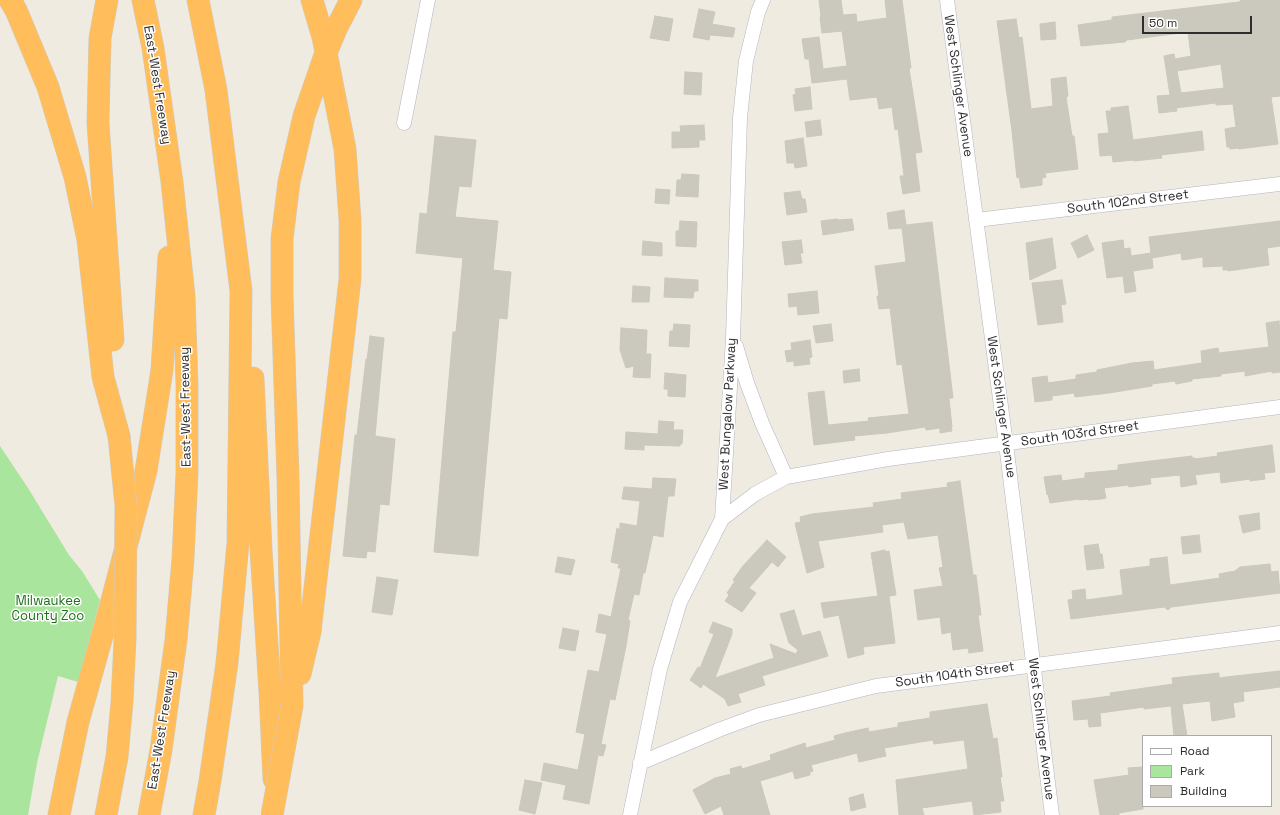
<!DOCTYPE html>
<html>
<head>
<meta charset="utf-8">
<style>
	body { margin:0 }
	#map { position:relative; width:1280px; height:815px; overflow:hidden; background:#efebe0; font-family:"Space Grotesk",sans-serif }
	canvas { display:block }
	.legend { position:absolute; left:1142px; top:735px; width:130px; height:72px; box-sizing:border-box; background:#fff; border:1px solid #ababab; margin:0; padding:5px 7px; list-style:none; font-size:12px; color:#2d2d2d }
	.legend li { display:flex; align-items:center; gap:8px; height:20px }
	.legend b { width:20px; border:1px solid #ababab }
	.scale { position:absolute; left:1142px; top:16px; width:110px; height:18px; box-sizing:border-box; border:2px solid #2d2d2d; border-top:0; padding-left:5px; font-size:12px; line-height:14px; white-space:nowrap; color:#2d2d2d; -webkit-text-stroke:3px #fff; paint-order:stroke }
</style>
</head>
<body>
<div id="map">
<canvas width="1280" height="815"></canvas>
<ul class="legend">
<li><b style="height:5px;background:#fff"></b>Road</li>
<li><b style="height:11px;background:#a9e59d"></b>Park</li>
<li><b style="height:11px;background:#cbc9be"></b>Building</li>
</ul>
<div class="scale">50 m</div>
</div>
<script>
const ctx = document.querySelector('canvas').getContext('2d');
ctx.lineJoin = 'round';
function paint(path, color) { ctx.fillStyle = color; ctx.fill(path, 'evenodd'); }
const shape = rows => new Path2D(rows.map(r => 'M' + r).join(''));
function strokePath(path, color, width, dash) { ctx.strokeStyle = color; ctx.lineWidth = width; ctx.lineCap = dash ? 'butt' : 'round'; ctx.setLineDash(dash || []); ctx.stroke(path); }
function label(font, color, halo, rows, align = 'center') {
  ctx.font = font + ' "Space Grotesk",sans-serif'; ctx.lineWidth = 3; ctx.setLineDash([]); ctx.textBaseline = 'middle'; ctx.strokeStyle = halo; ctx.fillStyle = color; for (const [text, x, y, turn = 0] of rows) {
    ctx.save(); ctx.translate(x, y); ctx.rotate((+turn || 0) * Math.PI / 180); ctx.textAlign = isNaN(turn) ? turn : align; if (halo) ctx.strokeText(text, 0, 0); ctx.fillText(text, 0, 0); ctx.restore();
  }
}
const green = shape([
	[0,446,28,488,69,555,82,571,100,600,78,682,58,676,37,763,28,815,0,815]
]);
const building = shape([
	[819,0,841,0,843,15,856,14,857,22,887,18,885,0,902,0,911,68,909,68,922,152,915,153,920,191,903,194,900,176,904,176,898,129,895,130,892,107,879,109,877,97,850,100,847,79,812,83,809,59,805,59,802,39,819,37,823,69,847,66,842,31,822,33,820,17,821,17,819,0],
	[1241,0,1280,0,1280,96,1271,97,1278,144,1239,149,1239,148,1230,149,1230,147,1227,147,1225,129,1236,127,1233,104,1216,105,1216,103,1176,108,1177,111,1159,113,1157,96,1170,95,1164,56,1174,54,1175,59,1191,56,1188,32,1127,40,1125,42,1081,46,1078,25,1105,21,1112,20,1112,17,1239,2,1241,0],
	[1221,64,1224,88,1181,93,1177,71,1221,64],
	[699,9,715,12,712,24,735,28,733,37,710,35,709,40,693,37,699,9],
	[655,16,673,19,669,41,650,38,655,16],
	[1016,19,1019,38,1022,37,1031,109,1053,106,1051,79,1066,77,1068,96,1066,97,1072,136,1074,136,1078,169,1045,173,1046,177,1042,178,1042,185,1021,188,1019,177,1017,178,1012,131,997,21,1016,19],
	[1055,22,1056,39,1041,40,1040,24,1055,22],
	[685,72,702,73,701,95,684,94,685,72],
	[810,87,812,109,795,111,793,95,796,94,795,89,810,87],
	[1128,106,1133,140,1202,131,1204,150,1169,154,1161,155,1162,158,1134,161,1134,160,1113,162,1112,155,1100,156,1098,134,1109,133,1106,111,1111,111,1111,108,1128,106],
	[820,120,822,135,807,137,805,122,820,120],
	[704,125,705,140,699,140,699,147,672,148,672,132,681,132,680,126,704,125],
	[435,136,476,140,471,187,459,186,455,217,498,221,493,270,511,272,507,319,499,318,478,556,434,552,453,332,456,332,463,258,416,253,420,213,427,214,435,136],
	[803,138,807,166,795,168,794,163,787,163,785,141,803,138],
	[682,174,699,175,698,197,676,196,677,180,681,180,682,174],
	[656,189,670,190,669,204,655,203,656,189],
	[800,191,802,199,805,199,807,212,787,215,784,193,800,191],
	[904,210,906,225,932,222,953,398,949,398,952,427,951,427,952,431,940,433,940,428,926,430,925,427,887,433,854,436,855,440,814,445,808,393,824,391,828,425,869,421,868,418,909,414,902,364,897,365,890,308,879,309,877,296,879,296,875,266,906,262,902,228,889,229,887,213,904,210],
	[837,219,837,220,852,219,854,230,823,235,821,221,837,219],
	[680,221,697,222,696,247,676,246,676,231,679,231,680,221],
	[1280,221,1280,246,1267,248,1269,265,1228,271,1228,270,1223,270,1223,266,1203,267,1203,257,1182,260,1181,253,1152,258,1153,268,1133,271,1136,291,1125,293,1123,276,1107,278,1102,243,1123,240,1124,249,1130,248,1131,256,1151,253,1149,237,1280,221],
	[1087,235,1094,250,1078,258,1071,243,1087,235],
	[1052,238,1056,268,1030,280,1026,243,1052,238],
	[801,240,803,253,800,253,802,263,785,265,782,242,801,240],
	[643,241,662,243,662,256,642,255,643,241],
	[665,278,698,280,698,291,694,291,693,298,664,297,665,278],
	[1062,280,1066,304,1061,305,1063,322,1038,325,1032,283,1062,280],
	[633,286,650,287,649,302,632,302,633,286],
	[817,291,819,313,798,315,797,306,789,307,788,294,817,291],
	[1279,321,1280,333,1280,372,1272,373,1272,371,1245,376,1245,371,1221,374,1221,376,1192,379,1192,381,1176,384,1175,381,1152,384,1152,386,1109,393,1075,397,1074,393,1052,396,1052,400,1035,402,1032,378,1047,376,1048,383,1076,379,1076,375,1097,372,1097,370,1132,363,1153,361,1154,370,1202,363,1201,351,1218,348,1219,353,1269,347,1266,323,1279,321],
	[674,324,690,325,689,347,669,346,670,331,673,331,674,324],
	[831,324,833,341,816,343,813,326,831,324],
	[621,328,647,330,646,354,651,354,650,378,633,377,634,366,626,368,620,350,621,328],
	[370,336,384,338,375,436,395,439,389,505,380,504,375,552,367,551,366,558,343,556,355,435,357,435,366,359,367,360,370,336],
	[810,340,812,357,809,358,810,364,794,366,794,361,787,362,785,351,792,350,791,343,810,340],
	[859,369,860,381,844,383,843,371,859,369],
	[665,373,686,375,685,397,668,396,668,389,664,389,665,373],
	[659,421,674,422,673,430,683,430,682,444,680,444,680,446,644,445,644,450,625,449,626,432,658,434,659,421],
	[1272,445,1275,472,1264,473,1265,479,1250,481,1250,479,1221,483,1220,472,1195,475,1197,484,1181,487,1180,475,1150,478,1151,484,1129,487,1128,485,1104,488,1106,498,1102,499,1088,500,1088,499,1079,500,1079,499,1050,503,1048,494,1047,495,1044,477,1061,475,1062,481,1085,478,1085,473,1118,470,1118,465,1192,456,1192,458,1195,458,1195,459,1218,456,1217,453,1272,445],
	[653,478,676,479,674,496,668,496,663,537,653,535,645,573,643,573,639,595,634,594,628,620,630,621,626,646,615,700,610,699,601,744,606,745,603,756,598,755,589,804,563,799,566,785,541,780,544,763,578,770,585,734,576,732,588,670,599,672,607,634,596,632,599,614,611,617,621,568,618,568,619,564,611,562,617,528,620,530,620,523,637,526,640,501,622,499,624,487,652,489,653,478],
	[960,481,973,575,976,575,981,615,978,615,983,651,969,653,968,648,953,650,951,632,942,634,940,617,918,620,914,590,943,586,939,568,943,567,938,535,908,539,904,522,882,525,883,532,818,541,824,567,807,573,795,523,801,522,800,517,812,514,874,507,873,503,902,499,901,493,948,487,947,483,960,481],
	[1259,513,1260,529,1243,533,1239,516,1259,513],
	[1199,535,1201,552,1183,554,1181,537,1199,535],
	[767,540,786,557,778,567,772,562,749,588,756,593,742,612,725,601,729,595,727,593,735,581,733,580,742,567,767,540],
	[1098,544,1100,554,1102,554,1104,568,1087,570,1084,546,1098,544],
	[885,550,885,552,889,551,896,595,889,596,895,643,863,647,864,654,848,658,839,615,824,618,821,603,878,596,871,553,885,550],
	[558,557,575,560,571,575,555,572,558,557],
	[1167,557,1170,585,1220,578,1219,574,1235,571,1240,567,1270,564,1271,572,1278,571,1280,593,1171,607,1168,610,1164,607,1071,619,1068,600,1073,599,1072,591,1085,589,1086,600,1123,595,1120,570,1150,566,1150,559,1167,557],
	[377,577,398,580,392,615,372,612,377,577],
	[794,610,802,636,820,631,828,656,762,676,765,685,738,694,741,702,728,706,725,699,703,684,701,688,690,680,698,667,700,668,714,634,709,632,713,622,732,629,732,634,715,678,774,658,770,644,796,654,798,650,789,643,780,614,794,610],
	[563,628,579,631,575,651,559,648,563,628],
	[1280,671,1280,687,1243,692,1244,701,1233,703,1235,717,1212,721,1210,701,1182,704,1187,736,1174,736,1171,706,1144,709,1144,707,1100,713,1101,726,1089,727,1088,719,1074,720,1072,701,1111,696,1110,693,1173,684,1172,678,1219,673,1219,678,1226,677,1280,671],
	[987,704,993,739,997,738,1002,777,1000,777,1004,801,1000,801,1001,812,974,815,972,801,922,808,924,815,899,815,896,780,968,769,964,740,934,744,933,740,884,748,886,756,859,762,857,753,811,765,813,771,810,772,810,775,795,779,793,771,760,781,770,815,724,815,721,806,705,814,693,790,715,778,731,774,730,769,741,766,742,769,771,760,770,755,805,743,806,748,835,740,834,736,845,733,868,728,869,732,898,727,898,723,930,718,930,712,987,704],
	[1143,767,1143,809,1119,813,1119,815,1100,815,1094,780,1129,775,1128,768,1143,767],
	[525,780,542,783,535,814,519,810,525,780],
	[863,794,866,807,851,811,849,798,863,794]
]);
const street = shape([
	[947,0,1006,444,1052,815],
	[404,123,428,0],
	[976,220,1280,184],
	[736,346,747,383,762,423,786,477],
	[722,519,755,494,786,477,888,459,1280,407],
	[640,763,721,729,759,715,876,686,1280,633],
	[630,815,660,669,680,602,722,519,733,338,740,118,746,61,758,12,763,0]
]);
const highway = shape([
	[10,0,16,10,48,87,75,177,88,240,103,377,119,436],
	[107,0,100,38,98,123,113,340],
	[143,0,153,48,172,182,184,296,187,385,187,472,183,559,176,640,161,750,149,815],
	[198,0,216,90,241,291,238,543,227,663,210,781,204,815],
	[253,378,261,550,270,692,274,779],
	[300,674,310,632,350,279,350,220,345,149,323,37,312,0],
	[292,706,288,477,282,296,282,239,289,182,304,116,324,58,336,29,351,0],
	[59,815,78,722,111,604,146,471,162,370,169,257],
	[106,815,117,757,122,702,125,639]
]);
const highwayBridge = shape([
	[119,436,126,506,125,639],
	[272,815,292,706]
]);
const streetNames = [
	["East-West Freeway",157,85,81],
	["West Schlinger Avenue",958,86,82],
	["South 102nd Street",1128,202,-7],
	["East-West Freeway",186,407,-91],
	["West Schlinger Avenue",1001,407,82],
	["West Bungalow Parkway",728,414,-87],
	["South 103rd Street",1080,434,-8],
	["South 104th Street",955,675,-8],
	["West Schlinger Avenue",1041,729,83],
	["East-West Freeway",162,730,-81]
];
const parkNames = [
	["Milwaukee",48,601],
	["County Zoo",48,616]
];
paint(green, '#a9e59d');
paint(building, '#cbc9be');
strokePath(building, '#cbc7b9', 1);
strokePath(street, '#b3b4c1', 15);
strokePath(highway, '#cdcdcd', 23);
strokePath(street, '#fff', 14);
strokePath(highway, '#ffbe5b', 22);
strokePath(highwayBridge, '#cdcdcd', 23, []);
strokePath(highwayBridge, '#ffbe5b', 22);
label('13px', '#2d2d2d', '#fff', streetNames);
label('13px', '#1d6e1a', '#fff', parkNames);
</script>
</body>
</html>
